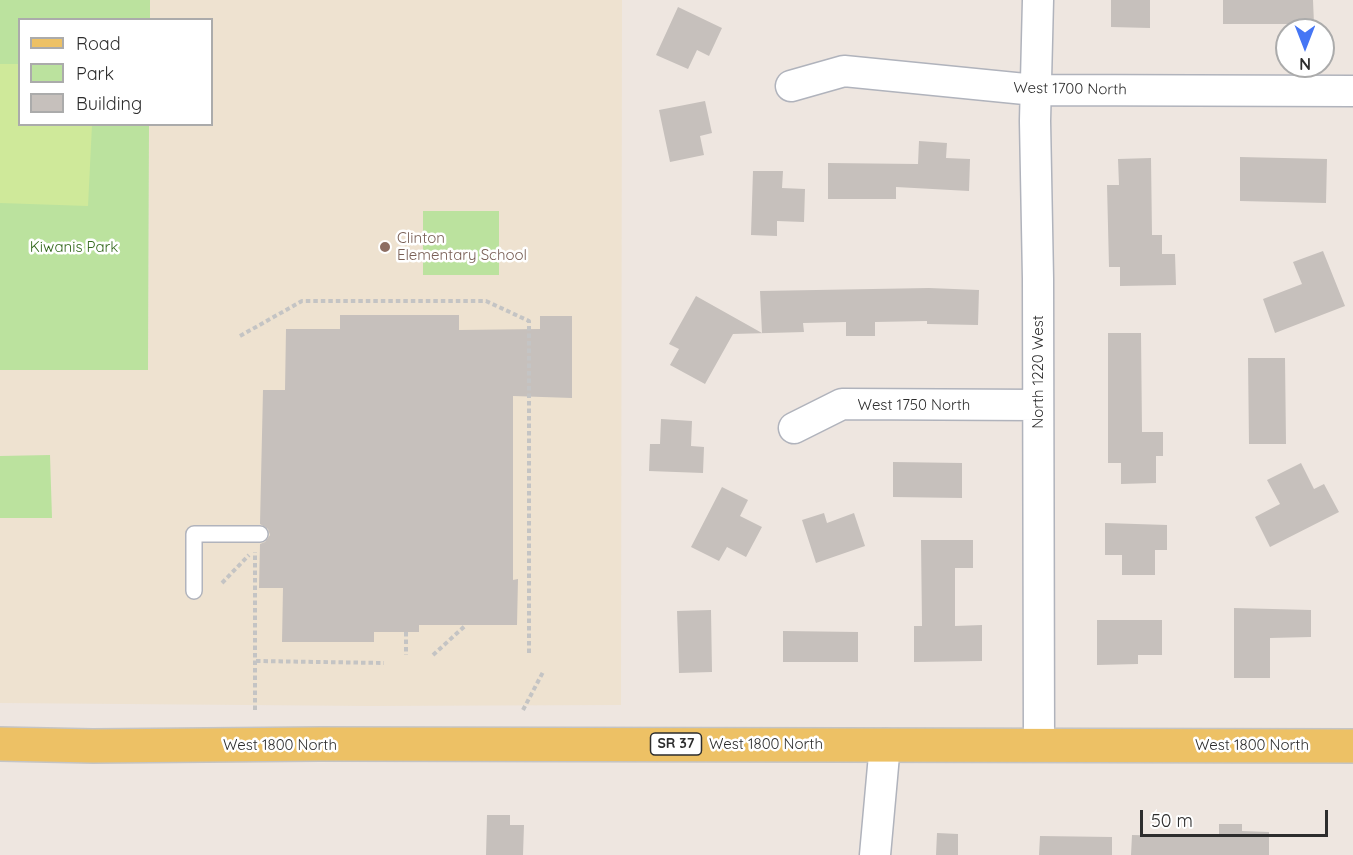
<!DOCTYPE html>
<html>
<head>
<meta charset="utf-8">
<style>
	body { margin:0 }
	#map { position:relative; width:1353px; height:855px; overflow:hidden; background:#eee6e0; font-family:Quicksand,sans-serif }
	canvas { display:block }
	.legend { position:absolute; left:18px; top:18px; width:195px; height:108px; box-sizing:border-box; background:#fff; border:2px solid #ababab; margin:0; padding:8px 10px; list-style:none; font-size:18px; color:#2d2d2d }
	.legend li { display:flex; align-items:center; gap:12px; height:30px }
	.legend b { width:30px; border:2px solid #ababab }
	.north { position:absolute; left:1275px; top:18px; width:60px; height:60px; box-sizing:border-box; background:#fff; border:2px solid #ababab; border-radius:50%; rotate:180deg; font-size:16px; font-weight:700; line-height:24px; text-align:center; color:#2d2d2d }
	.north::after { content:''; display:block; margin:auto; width:21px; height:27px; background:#4576f5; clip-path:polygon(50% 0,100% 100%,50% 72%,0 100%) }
	.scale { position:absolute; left:1140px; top:810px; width:188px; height:27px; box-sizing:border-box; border:3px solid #2d2d2d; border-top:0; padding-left:8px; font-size:18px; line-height:21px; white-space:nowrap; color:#2d2d2d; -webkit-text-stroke:4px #fff; paint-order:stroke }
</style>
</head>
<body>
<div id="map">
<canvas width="1353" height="855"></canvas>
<ul class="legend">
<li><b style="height:8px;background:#edc165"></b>Road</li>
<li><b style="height:16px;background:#bbe29e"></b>Park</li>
<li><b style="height:16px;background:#c6c0bc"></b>Building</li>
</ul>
<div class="north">N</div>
<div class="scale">50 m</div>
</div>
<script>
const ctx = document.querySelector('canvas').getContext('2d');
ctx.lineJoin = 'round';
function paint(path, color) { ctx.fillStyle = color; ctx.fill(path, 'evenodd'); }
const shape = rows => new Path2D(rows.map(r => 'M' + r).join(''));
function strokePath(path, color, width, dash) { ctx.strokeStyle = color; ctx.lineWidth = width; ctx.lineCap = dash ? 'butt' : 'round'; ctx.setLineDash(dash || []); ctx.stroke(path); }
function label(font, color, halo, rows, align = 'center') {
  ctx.font = font + ' Quicksand,sans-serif'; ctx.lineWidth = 5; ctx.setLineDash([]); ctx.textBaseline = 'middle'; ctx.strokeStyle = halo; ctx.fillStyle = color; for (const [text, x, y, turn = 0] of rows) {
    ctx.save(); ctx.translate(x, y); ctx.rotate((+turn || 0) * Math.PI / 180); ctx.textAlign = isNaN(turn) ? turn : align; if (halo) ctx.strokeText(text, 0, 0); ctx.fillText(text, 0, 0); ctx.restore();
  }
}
const education = shape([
	[150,0,622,0,621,705,369,706,0,703,0,370,148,370,149,125,212,124,212,20,150,19]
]);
const green = shape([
	[0,0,150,0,150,19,20,20,20,124,149,125,148,370,0,370],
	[423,211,499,211,499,275,423,275],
	[50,455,52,518,0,518,0,456]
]);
const pitch = shape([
	[0,64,19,64,20,124,92,125,88,206,0,203]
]);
const building = shape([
	[1111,0,1150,0,1150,28,1111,27],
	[1223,0,1313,0,1314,24,1223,24],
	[678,7,722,28,709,56,697,50,688,69,656,55],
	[705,101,712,133,700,136,704,155,670,162,659,110],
	[919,141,947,143,946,158,970,159,969,191,896,187,896,199,828,199,828,163,918,164],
	[1240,157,1327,159,1326,203,1240,201],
	[1151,158,1152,235,1162,235,1162,254,1175,254,1176,285,1120,286,1120,267,1109,267,1107,185,1119,185,1118,159],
	[753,171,783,171,782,188,805,189,804,222,777,221,777,236,751,235],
	[1323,251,1345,306,1275,333,1263,299,1302,284,1293,262],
	[929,288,979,290,978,325,927,324,927,321,875,322,875,336,846,336,846,322,803,323,804,332,733,334,705,384,670,365,679,349,669,344,696,296,762,333,760,291],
	[340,315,459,315,459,330,540,329,540,316,572,316,572,398,513,396,513,580,518,579,517,625,419,625,419,632,374,632,374,642,282,642,283,588,259,588,260,544,265,542,270,535,268,529,260,524,263,390,285,390,286,329,340,329],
	[1108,333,1141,333,1142,432,1163,432,1163,456,1156,456,1156,483,1121,484,1121,463,1108,463],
	[1248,358,1285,358,1286,444,1249,444],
	[661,419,692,421,691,446,704,447,703,473,649,471,650,444,660,444],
	[893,462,962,463,962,498,893,497],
	[1301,463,1314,489,1324,484,1339,512,1270,547,1255,517,1280,504,1267,480],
	[722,487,748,500,740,516,762,527,746,557,727,547,719,561,691,547],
	[824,513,827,523,854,513,865,546,816,563,802,520],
	[1105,523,1167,525,1167,550,1155,550,1155,575,1122,575,1122,555,1105,555],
	[921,540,973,540,973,568,955,568,955,626,982,625,982,661,914,662,914,626,922,626],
	[1234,608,1311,610,1311,637,1270,638,1270,678,1234,678],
	[711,610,712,672,679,673,677,611],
	[1097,620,1162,620,1162,655,1138,655,1138,664,1097,665],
	[783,631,858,632,858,662,783,662],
	[487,815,510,815,510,825,524,825,523,855,486,855],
	[1219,824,1242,824,1242,831,1269,832,1269,855,1131,855,1132,835,1219,837],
	[937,833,958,834,958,855,936,855],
	[1040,836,1112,837,1112,855,1039,855]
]);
const path = shape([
	[240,336,302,301,486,301,529,321,529,655],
	[222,583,249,555],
	[406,632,406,655],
	[433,655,466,625],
	[256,661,384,663],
	[255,710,255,552],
	[523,710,543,672]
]);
const lane = shape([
	[194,591,194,534,260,534]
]);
const street = shape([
	[1038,0,1035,121,1038,279,1039,744],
	[791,86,844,71,1035,90,1353,91],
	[794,428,842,404,1038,405],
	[875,855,885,744]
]);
const primary = shape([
	[0,744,93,746,320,744,1353,746]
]);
const markers = [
	[385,247,6,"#8d6e63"]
];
const shields = [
	[676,744,51]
];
const shieldNames = [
	["SR 37",676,744]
];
const streetNames = [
	["West 1700 North",1070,89,1],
	["North 1220 West",1038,372,-90],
	["West 1750 North",914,405],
	["West 1800 North",766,744],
	["West 1800 North",280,745],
	["West 1800 North",1252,745]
];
const educationNames = [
	["Clinton",397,238],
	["Elementary School",397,255]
];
const parkNames = [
	["Kiwanis Park",74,247]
];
paint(education, '#eee2d0');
paint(green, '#bbe29e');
paint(pitch, '#cfe99a');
paint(building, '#c6c0bc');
strokePath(lane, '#b0b3bc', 18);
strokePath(street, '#b0b3bc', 33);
strokePath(primary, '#c4c4c4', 36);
strokePath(path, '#c4c4c4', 4, [4.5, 3]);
strokePath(lane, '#fff', 15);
strokePath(street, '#fff', 30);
strokePath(primary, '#edc165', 33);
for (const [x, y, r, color] of markers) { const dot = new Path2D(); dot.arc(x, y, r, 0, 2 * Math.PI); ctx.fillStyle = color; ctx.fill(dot); strokePath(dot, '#fff', 2); }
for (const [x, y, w] of shields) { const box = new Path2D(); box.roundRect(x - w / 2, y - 11, w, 22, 4.5); ctx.fillStyle = '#fff'; ctx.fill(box); strokePath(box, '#2d2d2d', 1.5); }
label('bold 14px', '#2d2d2d', null, shieldNames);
label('15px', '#2d2d2d', '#fff', streetNames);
label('15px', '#785e54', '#fff', educationNames, 'left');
label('15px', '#34691d', '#fff', parkNames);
</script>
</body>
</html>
